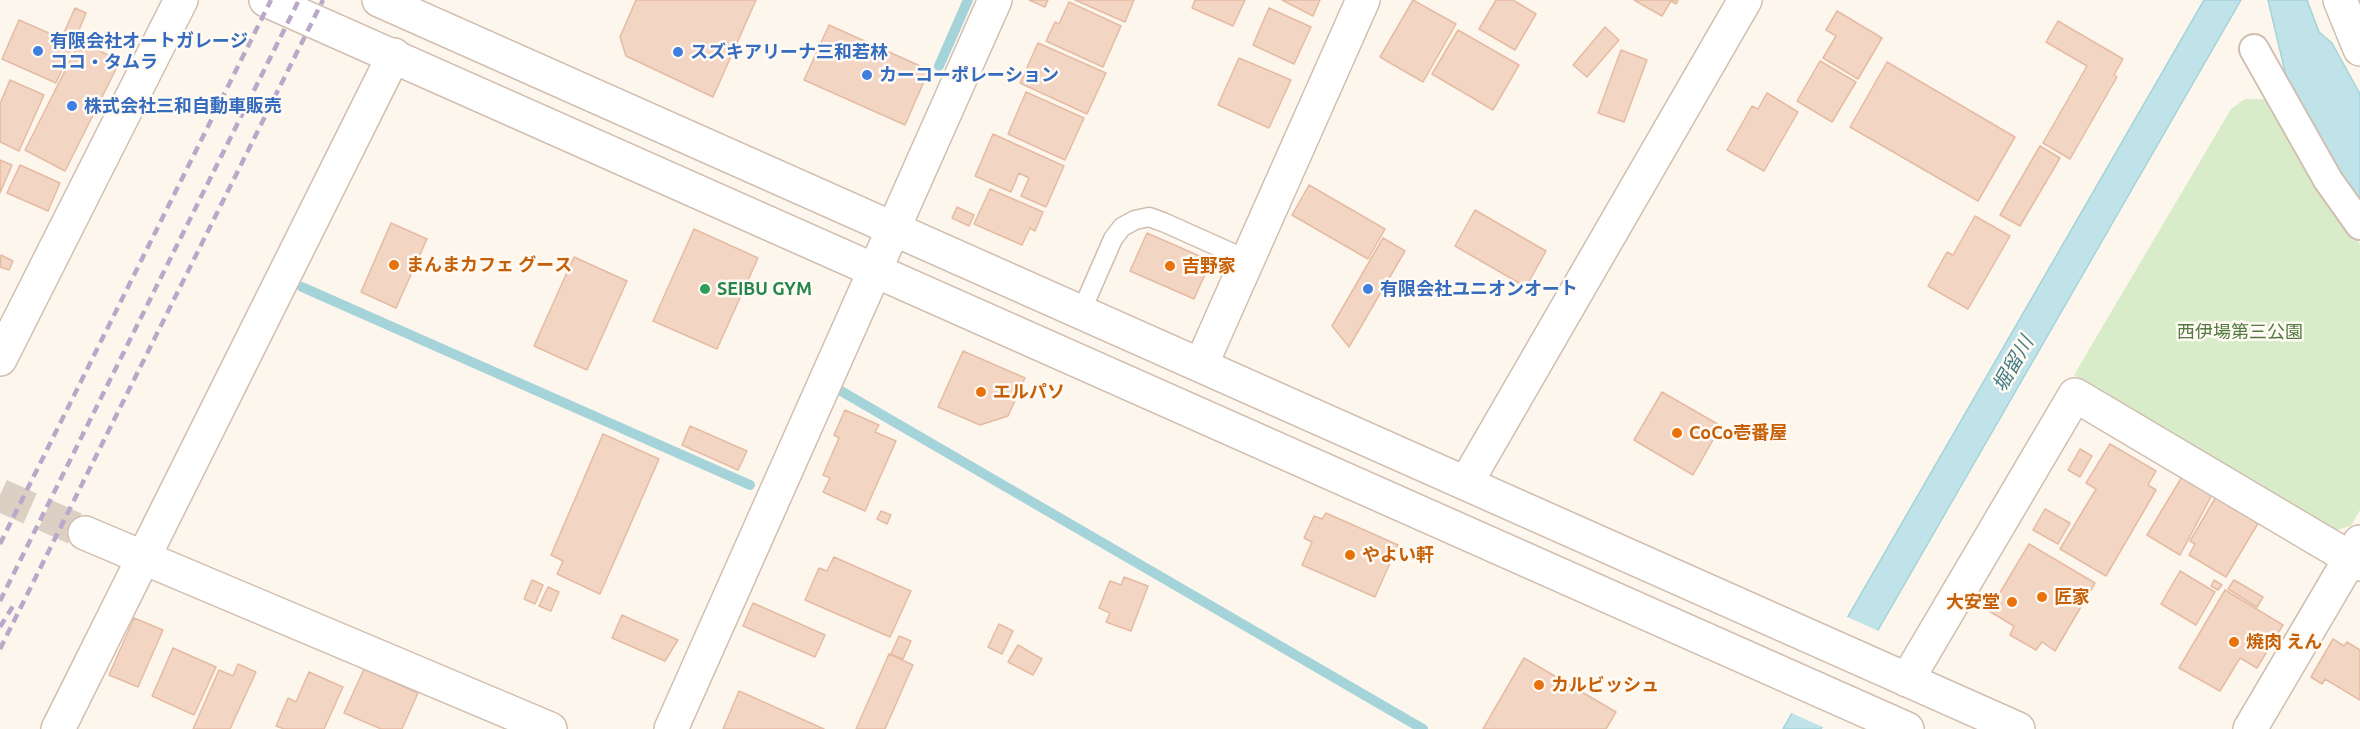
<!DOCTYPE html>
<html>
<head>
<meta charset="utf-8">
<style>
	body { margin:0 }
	canvas { display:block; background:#fdf6ec }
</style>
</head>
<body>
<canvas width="2360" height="729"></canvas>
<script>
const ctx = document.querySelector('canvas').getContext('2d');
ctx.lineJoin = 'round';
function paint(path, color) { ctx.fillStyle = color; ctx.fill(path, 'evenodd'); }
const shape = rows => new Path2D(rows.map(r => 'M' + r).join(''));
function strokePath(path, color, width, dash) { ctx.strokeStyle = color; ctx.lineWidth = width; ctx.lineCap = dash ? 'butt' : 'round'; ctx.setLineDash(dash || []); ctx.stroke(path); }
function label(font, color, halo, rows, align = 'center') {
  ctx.font = font + ' Ubuntu,"Noto Sans JP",sans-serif'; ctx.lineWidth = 5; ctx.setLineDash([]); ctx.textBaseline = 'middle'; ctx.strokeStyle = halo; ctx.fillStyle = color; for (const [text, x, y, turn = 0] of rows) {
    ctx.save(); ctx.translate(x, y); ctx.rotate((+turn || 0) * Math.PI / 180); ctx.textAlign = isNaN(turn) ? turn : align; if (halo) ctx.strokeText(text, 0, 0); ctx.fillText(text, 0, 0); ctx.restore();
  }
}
const green = shape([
	[2245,99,2263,99,2276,109,2319,186,2360,244,2360,510,2351,526,2336,530,2074,375,2231,109]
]);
const water = shape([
	[2204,0,2241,0,1821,729,1783,729,2204,0],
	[2268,0,2307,0,2319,32,2332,43,2360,94,2360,202,2340,173,2287,80,2268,0]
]);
const pier = shape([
	[1845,616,1881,632,1825,728,1789,712]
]);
const stream = shape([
	[939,66,968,0],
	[302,287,750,485],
	[841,391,1423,729]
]);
const building = shape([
	[636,0,756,0,713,97,626,56,620,37,636,0],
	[1029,0,1048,0,1045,7,1029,0],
	[1075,0,1134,0,1125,22,1075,0],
	[1195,0,1245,0,1233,26,1192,8,1195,0],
	[1282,0,1320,0,1313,16,1282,0],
	[1413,0,1456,24,1423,82,1380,57,1413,0],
	[1496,0,1513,0,1536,14,1515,50,1479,29,1496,0],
	[1634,0,1678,0,1676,4,1671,1,1662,16,1634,0],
	[1069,2,1121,26,1103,67,1046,41,1055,22,1059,24,1069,2],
	[75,8,86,13,74,42,62,37,75,8],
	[1269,8,1311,27,1294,64,1253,45,1269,8],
	[1837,11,1882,38,1858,79,1823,58,1836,36,1826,30,1837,11],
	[19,20,74,44,56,83,2,59,19,20],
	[2058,21,2123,59,2114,75,2117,77,2070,159,2043,143,2087,66,2046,42,2058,21],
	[829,25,929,70,905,125,804,80,829,25],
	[1605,27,1619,40,1587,77,1573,65,1605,27],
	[1458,30,1519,65,1493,110,1432,74,1458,30],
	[80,41,120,61,65,171,25,150,80,41],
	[1038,43,1106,73,1087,114,1020,83,1038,43],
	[1621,50,1647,60,1624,122,1598,113,1621,50],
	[1239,58,1291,80,1269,128,1218,105,1239,58],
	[1820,61,1856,82,1832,122,1797,101,1820,61],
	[1887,62,2015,137,1978,201,1850,127,1887,62],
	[10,80,44,95,19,151,0,142,0,104,10,80],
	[1026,92,1084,118,1065,160,1008,134,1026,92],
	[1767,93,1798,112,1764,171,1727,150,1752,106,1758,109,1767,93],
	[993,134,1064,166,1046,207,1021,196,1029,178,1019,173,1011,192,975,176,993,134],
	[2040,146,2060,158,2020,226,2000,215,2040,146],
	[0,160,12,165,0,193,0,160],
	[20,165,60,183,48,211,7,193,20,165],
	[1309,185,1385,229,1368,259,1292,215,1309,185],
	[990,189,1043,212,1035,231,1030,228,1022,245,974,224,990,189],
	[957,207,974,215,969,226,952,218,957,207],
	[1475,210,1546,251,1526,287,1455,246,1475,210],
	[1975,216,2010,236,1968,309,1928,286,1947,252,1953,255,1975,216],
	[391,223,427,239,396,308,361,292,391,223],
	[694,229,758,258,717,349,653,321,694,229],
	[1147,233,1211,261,1194,299,1130,271,1147,233],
	[1383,238,1405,251,1349,347,1332,326,1383,238],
	[1,255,13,261,9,270,0,267,1,255],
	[574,257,627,281,587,370,534,346,574,257],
	[963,351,1025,378,1008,416,980,425,938,407,963,351],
	[1662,392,1721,426,1693,475,1634,440,1662,392],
	[845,410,879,425,875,432,896,441,865,511,823,492,830,478,823,475,839,438,834,435,845,410],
	[690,426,747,451,738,470,682,445,690,426],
	[603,434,659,459,600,594,557,574,563,561,551,555,603,434],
	[2110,444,2156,471,2148,485,2156,490,2106,576,2060,549,2096,489,2086,483,2110,444],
	[2080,449,2092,456,2080,477,2068,470,2080,449],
	[2183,475,2213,493,2180,555,2147,535,2183,475],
	[2217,495,2260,520,2226,577,2189,555,2195,544,2190,541,2217,495],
	[2045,509,2070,523,2058,544,2033,530,2045,509],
	[881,511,891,515,887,524,877,519,881,511],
	[1326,513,1398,545,1375,597,1302,565,1312,542,1304,538,1314,516,1322,519,1326,513],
	[2029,544,2095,583,2055,651,2042,642,2036,650,2010,635,2014,626,1989,611,2029,544],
	[834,557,911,591,890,637,805,600,819,568,827,571,834,557],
	[2180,571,2215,592,2196,625,2161,604,2180,571],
	[1124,577,1148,586,1131,631,1106,622,1110,613,1099,608,1110,581,1121,585,1124,577],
	[532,580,543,585,535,604,524,599,532,580],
	[2214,580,2222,585,2218,590,2211,586,2214,580],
	[2234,580,2263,597,2257,607,2228,589,2234,580],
	[548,587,559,592,551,611,539,606,548,587],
	[2225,590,2283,625,2257,668,2240,658,2220,691,2179,668,2225,590],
	[753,603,825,635,815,657,743,626,753,603],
	[622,615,678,640,665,661,612,638,622,615],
	[134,618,163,630,138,687,109,675,134,618],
	[999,624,1013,631,1002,654,988,647,999,624],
	[899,636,911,641,903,659,891,654,899,636],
	[2333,639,2344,646,2347,642,2360,650,2360,700,2325,679,2322,684,2311,677,2333,639],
	[1018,645,1042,659,1033,675,1008,662,1018,645],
	[173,648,216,667,194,715,152,696,173,648],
	[889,654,913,665,885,729,856,729,889,654],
	[1524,658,1616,712,1606,729,1483,729,1524,658],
	[238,664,256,672,230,729,193,729,219,670,233,676,238,664],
	[364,669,418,693,402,729,381,729,344,713,364,669],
	[309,672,343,687,324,729,284,729,276,726,288,698,296,702,309,672],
	[739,691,824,729,723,729,739,691]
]);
const minorTunnel = shape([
	[0,495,85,533]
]);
const service = shape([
	[1081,312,1113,239,1122,227,1135,220,1149,217,1163,222,1248,260]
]);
const pedestrian = shape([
	[2254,49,2328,180,2360,225]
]);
const minor = shape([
	[2340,0,2360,49],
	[0,359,181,0],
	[1201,365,1363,0],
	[1466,483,1745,0],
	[85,533,550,729],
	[1907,680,2075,395,2360,564],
	[58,729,394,55],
	[2250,729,2360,542]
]);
const tertiary = shape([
	[266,0,1907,729],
	[379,0,2018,729],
	[671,729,995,0]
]);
const rail = shape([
	[0,544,271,0],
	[0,601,299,0],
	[0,627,13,606],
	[0,649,323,0]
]);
const markers = [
	[38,51,6,"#3f7fe0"],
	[678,52,6,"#3f7fe0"],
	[867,75,6,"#3f7fe0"],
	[72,106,6,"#3f7fe0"],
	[394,265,6,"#e8710a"],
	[1170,266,6,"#e8710a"],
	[705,289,6,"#2e9e5b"],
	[1368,289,6,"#3f7fe0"],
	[981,392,6,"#e8710a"],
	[1677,433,6,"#e8710a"],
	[1350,555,6,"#e8710a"],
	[2042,597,6,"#e8710a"],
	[2012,602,6,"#e8710a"],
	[2234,642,6,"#e8710a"],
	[1539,685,6,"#e8710a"]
];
const shopNames = [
	["有限会社オートガレージ",50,41],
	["ココ・タムラ",50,62],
	["スズキアリーナ三和若林",690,52],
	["カーコーポレーション",879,75],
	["株式会社三和自動車販売",84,106],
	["有限会社ユニオンオート",1380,289]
];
const foodNames = [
	["まんまカフェ グース",406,265],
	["吉野家",1182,266],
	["エルパソ",993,392],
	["CoCo壱番屋",1689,433],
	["やよい軒",1362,555],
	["匠家",2054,597],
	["大安堂",2000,602,"right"],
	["焼肉 えん",2246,642],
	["カルビッシュ",1551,685]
];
const leisureNames = [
	["SEIBU GYM",717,289]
];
const parkNames = [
	["西伊場第三公園",2240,332]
];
const waterNames = [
	["堀留川",2013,364,-60]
];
paint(green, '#d8ecc9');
paint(water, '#bfe3e8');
strokePath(water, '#a5d3da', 1.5);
paint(pier, '#fdf6ec');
strokePath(stream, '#a5d3da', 10);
paint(building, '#f3d5c3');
strokePath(building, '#e6bba3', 1.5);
strokePath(minorTunnel, '#dcd0c4', 33, [33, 16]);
strokePath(service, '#d1beb0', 21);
strokePath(pedestrian, '#d1beb0', 32);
strokePath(minor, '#d1beb0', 36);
strokePath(tertiary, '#d1beb0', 36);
strokePath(service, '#fff', 18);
strokePath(pedestrian, '#fff', 28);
strokePath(minor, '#fff', 33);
strokePath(tertiary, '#fff', 33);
strokePath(rail, '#b9a8c9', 4.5, [9, 6]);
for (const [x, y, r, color] of markers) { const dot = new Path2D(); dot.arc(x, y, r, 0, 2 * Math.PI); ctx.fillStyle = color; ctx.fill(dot); strokePath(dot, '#fffaf3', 2); }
label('bold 18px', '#366cbe', '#fffaf3', shopNames, 'left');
label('bold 18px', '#c56008', '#fffaf3', foodNames, 'left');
label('bold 18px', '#27864d', '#fffaf3', leisureNames, 'left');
label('18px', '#537a41', '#fffaf3', parkNames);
label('italic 20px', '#437c86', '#fffaf3', waterNames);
</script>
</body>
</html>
